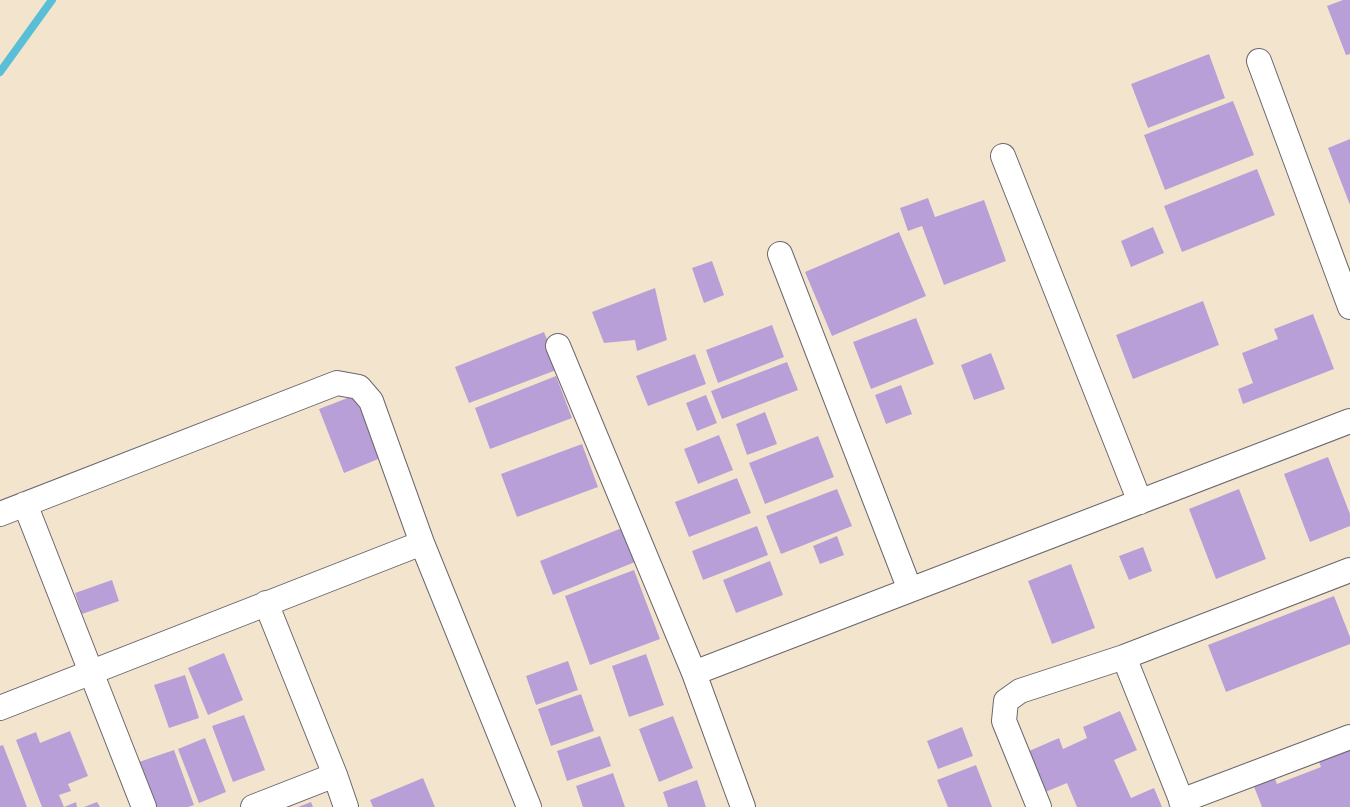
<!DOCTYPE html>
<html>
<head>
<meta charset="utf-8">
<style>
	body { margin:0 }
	canvas { display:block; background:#f3e5cd }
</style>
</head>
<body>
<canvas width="1350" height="807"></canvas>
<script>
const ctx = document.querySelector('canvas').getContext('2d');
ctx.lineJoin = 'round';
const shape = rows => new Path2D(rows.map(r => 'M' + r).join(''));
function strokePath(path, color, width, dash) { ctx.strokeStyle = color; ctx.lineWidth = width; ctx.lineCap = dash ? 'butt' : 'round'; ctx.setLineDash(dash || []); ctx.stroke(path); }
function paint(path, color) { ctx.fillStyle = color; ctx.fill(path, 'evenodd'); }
const stream = shape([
	[0,72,52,0]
]);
const building = shape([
	[1343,0,1350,0,1350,54,1346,55,1327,6],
	[1209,54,1225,98,1148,128,1131,84],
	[1233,101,1254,155,1165,190,1144,135],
	[1350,139,1350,205,1328,148],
	[1257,169,1275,215,1182,252,1164,206],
	[928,198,935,217,984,200,1006,261,944,285,922,226,908,231,900,208],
	[1153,227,1164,253,1131,267,1121,241],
	[899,232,926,296,832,336,805,272],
	[712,261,724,295,704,303,692,268],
	[655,288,667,340,637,351,635,340,604,343,592,312],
	[1203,301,1219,345,1133,379,1116,335],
	[1313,314,1334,369,1243,404,1238,389,1253,383,1242,353,1278,339,1274,329],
	[916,318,934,364,871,389,853,342],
	[772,325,784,357,718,383,706,350],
	[544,332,559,369,469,403,455,367],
	[991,353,1005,389,974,400,961,365],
	[695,354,706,384,648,406,636,376],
	[787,362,798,390,722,419,711,391],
	[556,376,572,418,490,449,475,408],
	[901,385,912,414,886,424,875,395],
	[358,394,383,457,344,473,319,409],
	[706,395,717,423,697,431,686,403],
	[765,412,777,444,747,455,736,424],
	[719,435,733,470,698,484,684,449],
	[818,436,834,477,765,504,749,463],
	[582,444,598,487,517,517,501,474],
	[1328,457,1350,514,1350,526,1310,542,1284,474],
	[737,478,751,513,689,537,675,502],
	[837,489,852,526,781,554,766,516],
	[1239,489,1266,559,1216,579,1189,509],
	[757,526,768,555,703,580,692,551],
	[622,528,635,562,553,595,540,561],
	[837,536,844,555,820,564,813,546],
	[1143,547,1152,571,1129,580,1119,556],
	[770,561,783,595,736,613,723,580],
	[1071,564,1095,628,1052,644,1028,581],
	[634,570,660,639,590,665,565,596],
	[112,580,119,601,82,614,75,593],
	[1334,596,1350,637,1350,644,1226,692,1208,645],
	[224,653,243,700,208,715,188,668],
	[646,654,664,705,629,717,612,666],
	[568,661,578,690,536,705,526,676],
	[185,675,199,718,169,728,154,685],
	[581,694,594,731,551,746,538,709],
	[1120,711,1137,750,1114,760,1131,798,1154,788,1162,807,1077,807,1067,783,1043,793,1020,755,1059,738,1063,749,1087,738,1083,727],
	[244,715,265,770,233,782,212,726],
	[673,716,693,768,659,782,639,729],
	[962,727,973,756,938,769,927,741],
	[70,731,88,776,68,784,71,791,59,795,64,807,42,807,16,740,36,732,40,743],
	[600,736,611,766,567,781,557,751],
	[205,738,226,792,199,803,178,749],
	[3,745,27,807,0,807,0,746],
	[1350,747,1350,807,1262,807,1253,784,1274,776,1277,784,1321,767,1318,759],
	[174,750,194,805,188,807,155,807,139,762],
	[976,765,992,807,948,807,937,780],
	[613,773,625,807,583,807,576,786],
	[423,778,435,807,373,807,370,800],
	[697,780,706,807,668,807,663,792],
	[76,802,77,807,64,807],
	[97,802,100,807,84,807],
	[311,802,313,807,298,807]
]);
const street = shape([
	[1259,61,1350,307],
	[1003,156,1140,502],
	[780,254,910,590],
	[558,346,694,673,743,807],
	[25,504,144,807],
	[0,514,337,383,359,387,371,401,422,543,529,807],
	[266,603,335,775,346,807],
	[1124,657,1184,807],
	[694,673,1350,421],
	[0,708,422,543],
	[1181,801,1350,737],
	[253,807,335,775],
	[1039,807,1004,721,1006,701,1020,691,1124,657,1350,570]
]);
strokePath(stream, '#58bfd6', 8);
paint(building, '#b99fd7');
strokePath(street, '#6b666e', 26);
strokePath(street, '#fff', 24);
</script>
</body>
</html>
